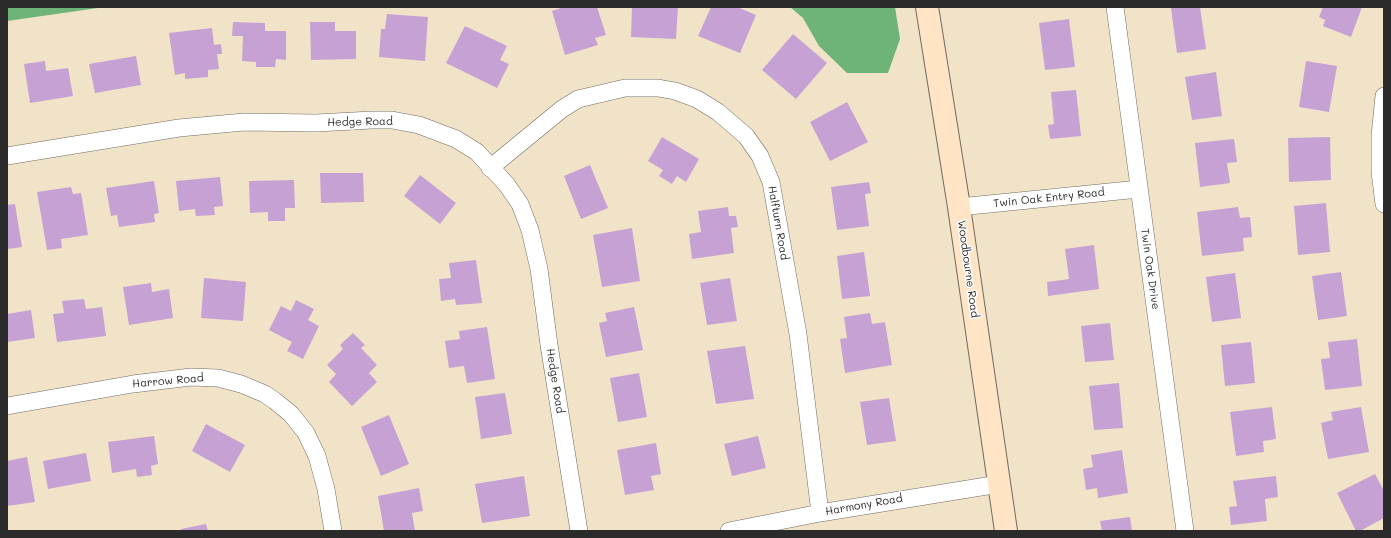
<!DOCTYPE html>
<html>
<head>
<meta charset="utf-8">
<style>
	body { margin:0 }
	#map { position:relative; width:1391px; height:538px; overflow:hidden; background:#f1e3c7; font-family:Mali,sans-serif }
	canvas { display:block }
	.frame { position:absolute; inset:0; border:8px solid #2b2b2b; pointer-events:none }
</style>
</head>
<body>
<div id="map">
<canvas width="1391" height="538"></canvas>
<div class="frame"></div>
</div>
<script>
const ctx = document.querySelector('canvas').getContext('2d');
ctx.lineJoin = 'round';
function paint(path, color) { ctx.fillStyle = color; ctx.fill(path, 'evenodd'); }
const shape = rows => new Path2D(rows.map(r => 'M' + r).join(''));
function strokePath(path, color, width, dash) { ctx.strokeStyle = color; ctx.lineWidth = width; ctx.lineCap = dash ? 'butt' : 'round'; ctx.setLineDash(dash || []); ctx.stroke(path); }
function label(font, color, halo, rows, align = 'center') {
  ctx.font = font + ' Mali,sans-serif'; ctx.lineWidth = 3; ctx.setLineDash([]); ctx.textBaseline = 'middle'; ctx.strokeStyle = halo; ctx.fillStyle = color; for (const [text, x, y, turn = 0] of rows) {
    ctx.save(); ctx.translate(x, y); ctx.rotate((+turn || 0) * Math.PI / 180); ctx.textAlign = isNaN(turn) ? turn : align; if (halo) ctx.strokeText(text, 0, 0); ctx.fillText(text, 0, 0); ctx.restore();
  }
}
const forest = shape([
	[7,7,105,7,7,21],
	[790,7,895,7,900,39,888,73,847,73,819,46,803,18]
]);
const building = shape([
	[564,7,597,7,606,35,595,38,598,45,565,55,552,11],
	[632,7,678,7,676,39,631,37],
	[711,7,737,7,756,15,740,53,698,36],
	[1200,7,1206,49,1177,53,1171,8],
	[1323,7,1362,7,1351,37,1323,26,1325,20,1319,17],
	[387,14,428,17,425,61,379,57,381,29,385,29],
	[1069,19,1075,67,1045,70,1039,23],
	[233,22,265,23,265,31,286,31,286,60,276,59,275,67,256,67,256,62,242,61,243,36,232,36],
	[310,22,335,22,335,31,356,31,356,59,311,60],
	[465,26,507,46,500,60,509,64,497,88,446,63],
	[212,28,214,45,221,44,222,54,217,54,219,69,208,70,208,77,185,79,185,73,175,75,169,33],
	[793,34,827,63,796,99,762,70],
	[136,56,141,85,95,93,89,64],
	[45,61,46,71,68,68,73,96,30,103,24,64],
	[1306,61,1337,66,1329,112,1299,107],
	[1216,72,1222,116,1192,120,1185,77],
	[1076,90,1081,136,1050,139,1048,125,1054,124,1051,92],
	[847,102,868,142,830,161,810,122],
	[662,137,699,159,686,182,677,176,672,184,659,176,663,170,648,161],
	[1330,137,1331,180,1289,182,1288,138],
	[1234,139,1237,162,1227,163,1230,183,1200,187,1195,143],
	[590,165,608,208,581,219,564,176],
	[320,173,363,173,364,202,321,203],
	[420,175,456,203,440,224,404,196],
	[220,177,223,206,214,207,215,215,196,216,195,209,179,211,176,181],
	[294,180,295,208,285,208,285,221,268,221,268,212,250,213,249,181],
	[154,181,159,213,154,214,155,222,119,227,117,215,111,216,106,188],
	[869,182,871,193,865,194,869,226,837,230,831,187],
	[71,187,73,194,81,193,88,235,61,239,62,248,47,250,37,192],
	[1326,203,1330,252,1298,255,1294,206],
	[15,204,22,247,7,249,7,205],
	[728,207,729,216,736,216,738,227,731,228,734,253,692,259,689,234,701,232,698,211],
	[1238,207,1240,218,1250,217,1252,237,1243,238,1244,251,1202,256,1197,212],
	[632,228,640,281,602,287,593,235],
	[1094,245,1099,289,1048,296,1047,282,1069,279,1065,249],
	[864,252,870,296,842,299,837,256],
	[476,260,482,303,456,305,455,299,441,301,439,279,451,278,449,263],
	[1341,272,1347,316,1318,320,1312,276],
	[1235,273,1241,318,1212,322,1206,277],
	[204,278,246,282,243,321,201,318],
	[730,278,737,321,707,325,700,283],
	[151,283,152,292,169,289,173,318,129,325,123,287],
	[84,299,86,309,102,307,106,336,57,342,53,314,64,313,62,301],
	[296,300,314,309,308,320,319,326,303,359,287,351,292,342,269,330,281,306,291,311],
	[634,307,643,350,606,357,599,323,607,321,605,313],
	[31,310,35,338,7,342,7,314],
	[870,313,872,324,885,322,892,365,845,373,840,339,847,338,844,317],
	[1110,323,1114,360,1085,362,1081,326],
	[487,327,495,379,467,383,464,366,449,368,445,341,460,339,459,331],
	[353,333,365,345,361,348,377,365,369,373,377,382,352,406,329,382,336,374,327,365,343,349,340,345],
	[1357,339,1362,386,1325,390,1321,359,1330,358,1328,342],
	[1251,342,1255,383,1225,386,1221,345],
	[745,346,754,399,716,404,707,351],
	[639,373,647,417,618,422,610,378],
	[1119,383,1123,428,1094,430,1089,386],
	[505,393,512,434,481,439,475,397],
	[889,398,896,441,867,445,860,402],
	[1272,407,1276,439,1263,441,1264,452,1236,456,1230,412],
	[1361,407,1369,452,1328,459,1321,423,1333,420,1331,412],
	[389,415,409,464,381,476,361,427],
	[206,424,245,445,230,472,192,451],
	[154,436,158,464,151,466,152,475,137,477,136,469,112,473,108,442],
	[758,436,766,468,732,476,724,444],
	[656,443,661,474,651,476,654,490,625,495,617,450],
	[1122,450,1128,493,1098,498,1097,488,1086,490,1083,469,1093,467,1091,455],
	[86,453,91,481,48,489,43,461],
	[27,457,35,502,7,506,7,461],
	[1375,474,1384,491,1384,518,1360,531,1356,531,1337,493],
	[524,476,530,516,482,523,475,484],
	[1276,476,1278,497,1265,499,1267,521,1231,525,1229,507,1237,506,1233,481],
	[419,488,423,511,412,513,415,531,384,531,378,496],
	[1130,517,1132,531,1102,531,1100,521],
	[206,524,208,531,182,531,181,529]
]);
const minor = shape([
	[1115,7,1185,531],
	[1384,96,1380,136,1380,172,1384,204],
	[7,156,179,128,244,122,316,123,372,120,392,120,419,125,456,139,477,152,507,185,520,204,530,230,539,269,549,345,579,531],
	[490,168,562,109,578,99,625,88,658,88,675,91,697,99,718,112,746,136,760,156,771,182,798,334,820,513],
	[959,207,1139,189],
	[7,406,133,384,191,377,218,378,241,384,265,394,275,401,291,414,306,433,317,456,326,489,333,531],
	[729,531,820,513,999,484]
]);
const secondary = shape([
	[927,7,959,207,1006,531]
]);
const streetNames = [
	["Hedge Road",360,122,-1],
	["Twin Oak Entry Road",1049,198,-6],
	["Halfturn Road",778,223,80],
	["Woodbourne Road",968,269,82],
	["Twin Oak Drive",1150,269,82],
	["Harrow Road",168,381,-5],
	["Hedge Road",555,381,81],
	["Harmony Road",864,505,-10]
];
paint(forest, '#6eb378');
paint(building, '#c6a2d4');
strokePath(minor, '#706b62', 18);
strokePath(secondary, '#706b62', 24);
strokePath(minor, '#fff', 17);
strokePath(secondary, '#ffe4c6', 22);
label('11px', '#2b2b2b', '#fff', streetNames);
</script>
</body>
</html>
